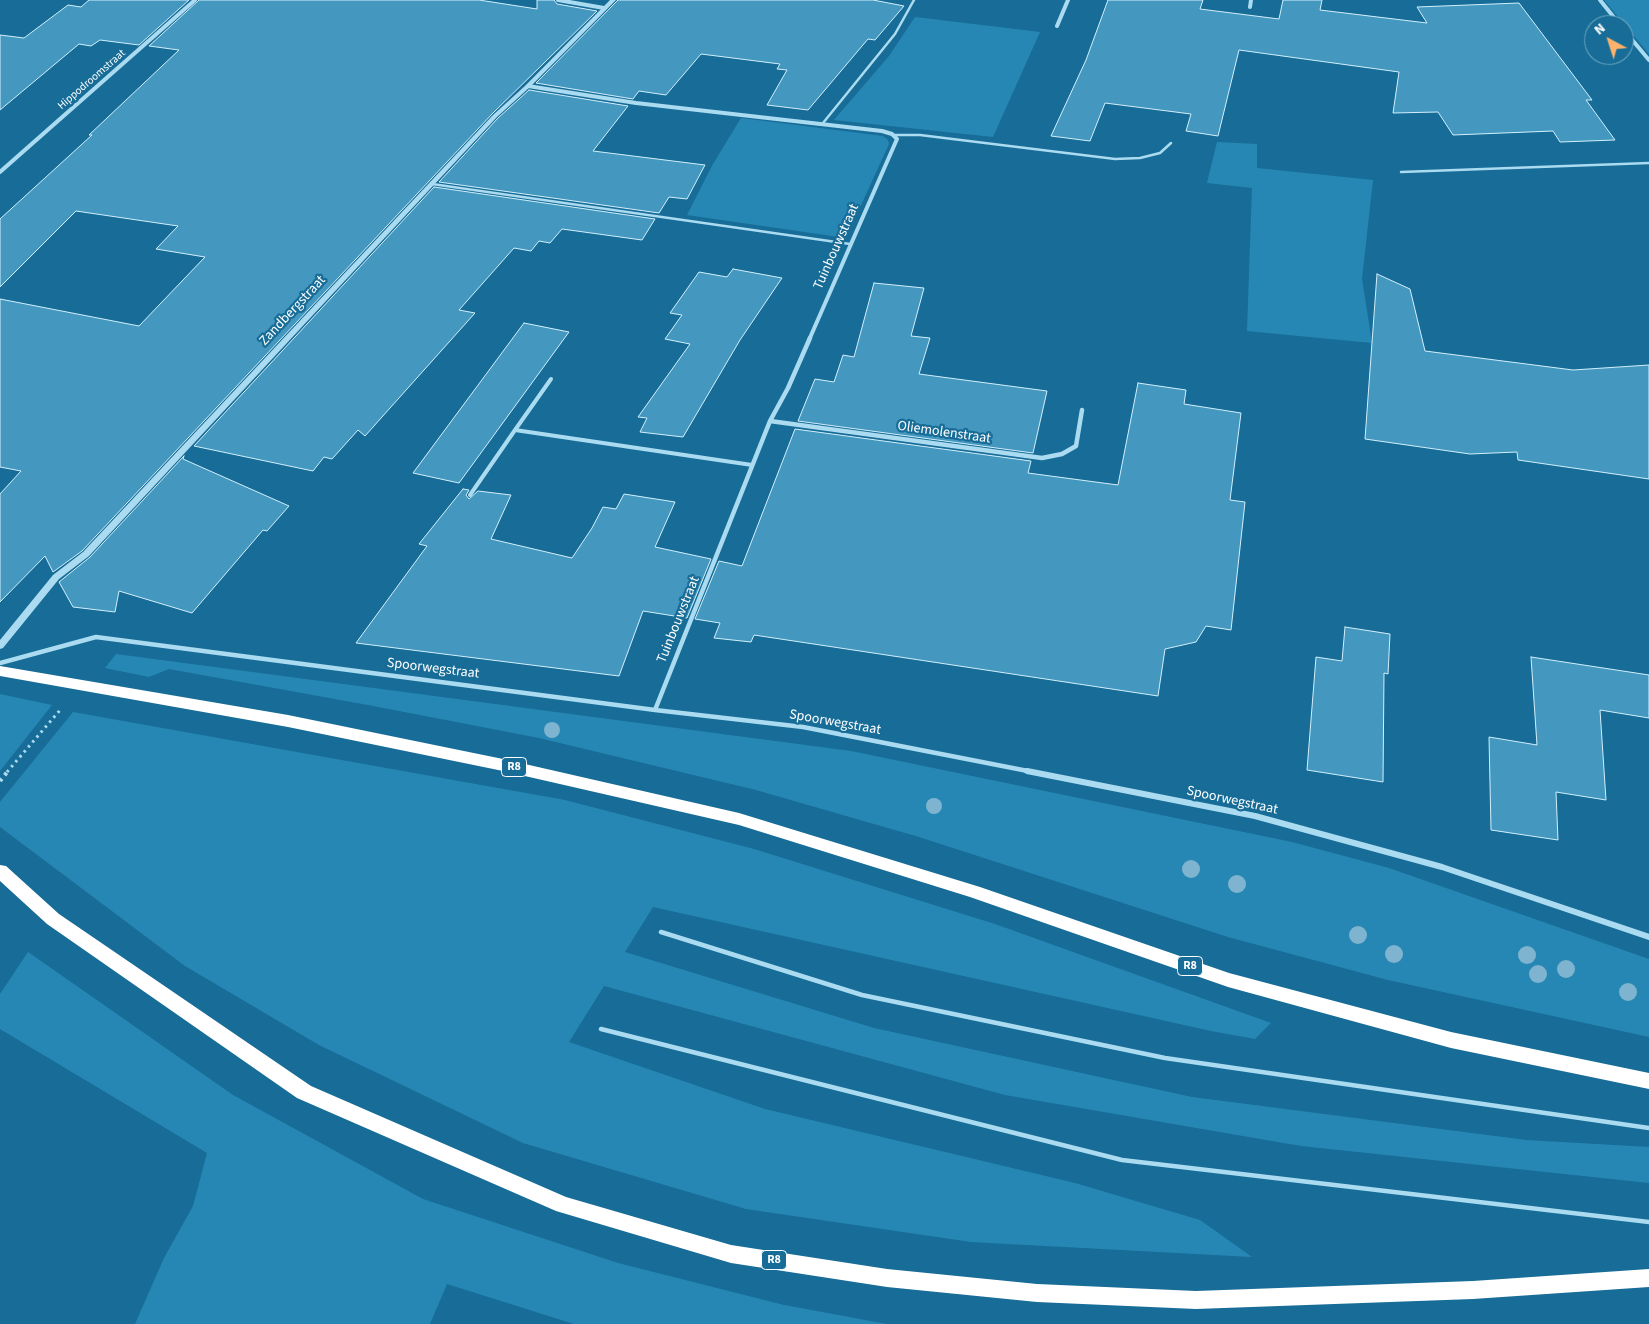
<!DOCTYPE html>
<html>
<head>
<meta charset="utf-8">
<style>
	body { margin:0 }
	#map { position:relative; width:1649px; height:1324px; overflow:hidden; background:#176d97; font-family:"Source Sans 3",sans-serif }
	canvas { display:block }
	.north { position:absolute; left:1584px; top:15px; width:50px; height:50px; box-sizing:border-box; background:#176d97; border:1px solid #74a7c1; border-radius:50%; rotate:320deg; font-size:14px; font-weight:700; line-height:20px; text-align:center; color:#fff }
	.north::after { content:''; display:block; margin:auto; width:18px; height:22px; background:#ffb26b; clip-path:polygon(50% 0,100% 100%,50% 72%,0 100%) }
</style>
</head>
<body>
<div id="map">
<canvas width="1649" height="1324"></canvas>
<div class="north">N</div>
</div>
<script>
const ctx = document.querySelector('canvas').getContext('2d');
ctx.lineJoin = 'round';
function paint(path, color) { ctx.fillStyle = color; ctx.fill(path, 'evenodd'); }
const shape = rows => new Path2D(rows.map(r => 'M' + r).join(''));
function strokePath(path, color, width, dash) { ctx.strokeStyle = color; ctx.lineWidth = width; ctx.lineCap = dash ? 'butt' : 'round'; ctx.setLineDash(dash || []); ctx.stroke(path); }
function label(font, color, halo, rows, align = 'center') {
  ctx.font = font + ' "Source Sans 3",sans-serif'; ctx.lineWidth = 4.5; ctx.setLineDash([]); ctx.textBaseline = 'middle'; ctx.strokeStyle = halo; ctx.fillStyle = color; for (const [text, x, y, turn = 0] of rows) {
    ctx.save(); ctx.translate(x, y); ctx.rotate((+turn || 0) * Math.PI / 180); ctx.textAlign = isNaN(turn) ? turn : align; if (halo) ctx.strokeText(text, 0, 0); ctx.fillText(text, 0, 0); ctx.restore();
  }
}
const green = shape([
	[1604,0,1649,0,1649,54],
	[915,17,1040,32,993,137,834,120,889,56],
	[741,118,883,136,888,140,889,144,846,238,687,215,713,164],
	[1217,142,1257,144,1257,168,1373,180,1362,279,1372,343,1247,331,1252,188,1207,183],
	[116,654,851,751,1292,842,1389,868,1649,959,1649,1037,1388,980,1228,937,919,837,756,790,539,738,368,705,169,669,149,677,105,668],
	[0,694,52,705,0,771],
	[73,712,565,800,754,849,995,924,1271,1023,1255,1039,1211,1031,653,907,625,952,874,1028,1192,1097,1526,1140,1649,1147,1649,1183,1301,1146,1005,1095,604,986,569,1042,765,1109,1075,1183,1200,1220,1252,1257,971,1242,746,1209,523,1143,319,1045,185,966,0,827,0,802],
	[28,952,233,1095,423,1199,618,1263,784,1305,887,1324,574,1324,447,1284,430,1324,135,1324,164,1258,193,1206,207,1153,0,1029,0,994]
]);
const building = shape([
	[89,0,189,0,139,45,100,40,91,46,79,44,0,110,0,35,24,38,68,5,81,7,89,0],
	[199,0,479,0,537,9,537,0,554,0,557,4,597,11,492,114,82,551,53,572,45,556,0,602,0,494,21,471,0,467,0,299,139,326,205,257,156,249,178,226,76,211,0,287,0,219,92,135,89,135,179,50,149,46,199,0],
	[618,0,873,0,904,6,875,40,868,39,808,110,767,105,787,70,777,69,780,64,701,54,666,95,639,91,633,99,536,83,618,0],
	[1108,0,1203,0,1200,9,1279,19,1283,0,1322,0,1320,10,1427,23,1417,7,1519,3,1592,100,1586,100,1615,140,1560,142,1553,131,1453,135,1438,112,1393,113,1399,72,1239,50,1218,136,1186,131,1191,114,1105,103,1090,141,1051,136,1086,60,1108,0],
	[529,90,628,106,593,151,705,165,687,199,669,197,659,213,439,182,498,118,529,90],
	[434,187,655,219,642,240,562,229,550,243,539,241,531,251,514,248,459,310,475,313,365,436,358,430,332,459,324,457,313,471,194,446,434,187],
	[733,269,782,278,740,340,683,437,640,432,647,418,638,417,690,344,665,339,682,315,670,313,699,272,727,277,733,269],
	[1377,274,1410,289,1425,351,1573,370,1649,365,1649,479,1518,460,1517,452,1470,454,1365,439,1377,274],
	[874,283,924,288,911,336,930,338,919,374,1047,391,1033,453,798,421,815,379,834,382,843,355,854,357,874,283],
	[524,323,569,332,459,483,413,473,524,323],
	[1138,383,1186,390,1184,404,1241,413,1230,500,1245,502,1231,630,1206,626,1196,642,1165,649,1158,696,754,635,751,642,714,638,720,623,695,619,719,561,742,566,795,429,1031,461,1028,473,1118,485,1138,383],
	[184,456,183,459,289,506,267,531,263,530,192,613,119,591,115,612,73,607,59,582,90,557,184,456],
	[463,489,469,490,466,495,469,499,478,491,511,495,491,539,572,558,592,528,603,507,616,509,624,494,675,502,655,547,711,559,687,618,643,611,619,676,356,643,427,546,419,544,463,489],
	[1345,627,1390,634,1388,674,1384,673,1383,782,1307,770,1316,657,1342,661,1345,627],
	[1531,657,1649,675,1649,718,1600,710,1606,800,1556,792,1558,840,1491,830,1489,737,1537,745,1531,657]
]);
const pathFar1 = shape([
	[7,772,61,709]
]);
const path = shape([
	[0,781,8,771]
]);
const serviceFar2 = shape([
	[823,123,895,34,914,0],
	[895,135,920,135,1115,159,1140,158,1160,153,1171,143],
	[1401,172,1649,163],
	[432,184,850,244]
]);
const serviceFar1 = shape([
	[515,430,551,379],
	[470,495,515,430,752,465]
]);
const service = shape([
	[661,932,862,995,1165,1058,1649,1128],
	[601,1029,1122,1160,1649,1222]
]);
const minorFar2 = shape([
	[558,0,604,8],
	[1600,0,1620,25],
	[1250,7,1251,0],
	[1057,26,1068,0],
	[1624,30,1649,60],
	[528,86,636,103,882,131,892,134,897,139,809,340],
	[0,172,195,0]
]);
const minorFar1 = shape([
	[770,421,1042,458,1062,454,1076,446,1082,410],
	[0,663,96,637,655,710,803,727,1033,772],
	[655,710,770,421,788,388,810,338]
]);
const minor = shape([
	[1027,771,1255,816,1442,867,1649,937]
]);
const tertiary = shape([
	[610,0,616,0,530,87,497,117,89,556,59,579,3,648,0,649,0,640,53,575,83,552,493,115,526,85,610,0]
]);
const motorway = shape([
	[0,666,288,715,503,759,739,813,980,887,1229,973,1451,1032,1649,1073,1649,1089,1451,1048,1228,987,970,897,739,825,503,771,288,727,0,676,0,666],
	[0,865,6,866,59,914,311,1086,566,1197,731,1245,887,1269,1037,1284,1196,1291,1473,1281,1649,1269,1649,1287,1473,1299,1196,1309,1037,1302,887,1287,731,1263,556,1211,297,1098,47,924,0,881,0,865]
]);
const trees = [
	[552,730,8],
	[934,806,8],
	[1191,869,9],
	[1237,884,9],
	[1358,935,9],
	[1394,954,9],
	[1527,955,9],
	[1566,969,9],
	[1538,974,9],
	[1628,992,9]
];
const farStreetnames = [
	["Hippodroomstraat",92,80,-41]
];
const shields = [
	[514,767,25],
	[1190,966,25],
	[774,1260,25]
];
const shieldNames = [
	["R8",514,767],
	["R8",1190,966],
	["R8",774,1260]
];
const streetNames = [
	["Tuinbouwstraat",837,247,-66],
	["Zandbergstraat",293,311,-47],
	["Oliemolenstraat",944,433,8],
	["Tuinbouwstraat",679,620,-68],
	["Spoorwegstraat",433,669,7],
	["Spoorwegstraat",835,723,10],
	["Spoorwegstraat",1232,801,12]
];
paint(green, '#2787b4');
paint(building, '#4498c0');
strokePath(building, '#d2effc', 1);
strokePath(pathFar1, '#abdbf1', 3, [2.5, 4]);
strokePath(path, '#abdbf1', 4, [3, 4.5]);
strokePath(serviceFar2, '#abdbf1', 2.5);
strokePath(serviceFar1, '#abdbf1', 4);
strokePath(service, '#abdbf1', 4.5);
strokePath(minorFar2, '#abdbf1', 4);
strokePath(minorFar1, '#abdbf1', 4.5);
strokePath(minor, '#abdbf1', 6);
paint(tertiary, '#abdbf1');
paint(motorway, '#fff');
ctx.fillStyle = '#7eb4cf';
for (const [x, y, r] of trees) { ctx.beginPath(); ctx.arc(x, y, r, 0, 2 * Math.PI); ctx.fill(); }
label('11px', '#fff', '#176d97', farStreetnames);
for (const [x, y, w] of shields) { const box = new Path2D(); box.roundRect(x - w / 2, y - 9.5, w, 19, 4); ctx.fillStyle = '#176d97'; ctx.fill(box); strokePath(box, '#fff', 1); }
label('bold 12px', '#fff', null, shieldNames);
label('14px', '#fff', '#176d97', streetNames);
</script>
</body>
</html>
